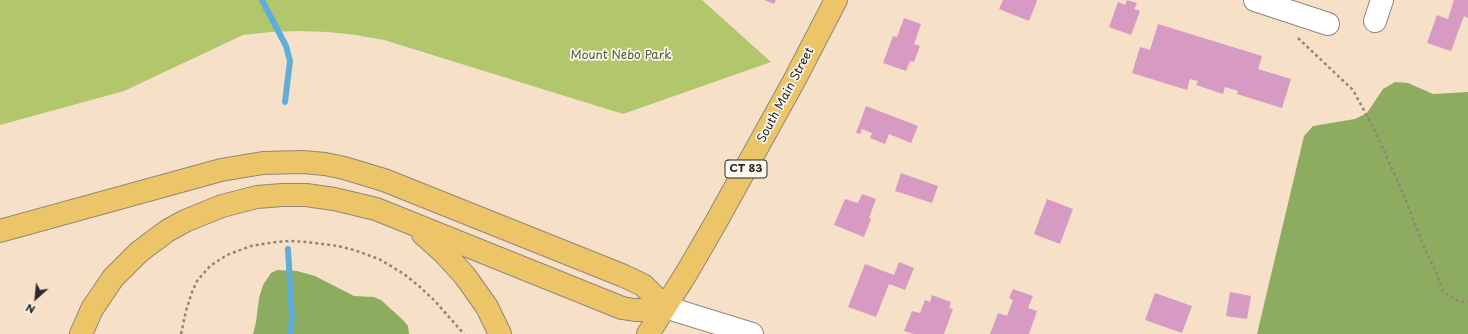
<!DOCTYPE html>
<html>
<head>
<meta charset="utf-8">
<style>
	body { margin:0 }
	#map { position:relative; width:1468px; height:334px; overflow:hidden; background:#f6e1c8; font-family:"Playpen Sans",sans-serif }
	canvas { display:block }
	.north { position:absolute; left:16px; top:278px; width:40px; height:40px; -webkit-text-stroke:3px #fbf7ec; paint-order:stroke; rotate:207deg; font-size:11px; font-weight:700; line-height:16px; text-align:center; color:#2b2b2b }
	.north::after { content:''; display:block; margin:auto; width:14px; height:18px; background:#2b2b2b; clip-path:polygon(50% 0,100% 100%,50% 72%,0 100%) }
</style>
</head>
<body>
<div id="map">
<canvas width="1468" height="334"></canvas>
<div class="north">N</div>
</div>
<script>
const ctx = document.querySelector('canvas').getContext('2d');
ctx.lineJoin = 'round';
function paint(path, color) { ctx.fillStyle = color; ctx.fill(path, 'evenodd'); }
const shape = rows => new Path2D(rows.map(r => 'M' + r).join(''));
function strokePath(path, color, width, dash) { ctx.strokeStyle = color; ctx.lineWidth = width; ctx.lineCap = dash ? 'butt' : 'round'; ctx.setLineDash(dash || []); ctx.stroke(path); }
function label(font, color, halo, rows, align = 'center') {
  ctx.font = font + ' "Playpen Sans",sans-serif'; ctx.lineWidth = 3.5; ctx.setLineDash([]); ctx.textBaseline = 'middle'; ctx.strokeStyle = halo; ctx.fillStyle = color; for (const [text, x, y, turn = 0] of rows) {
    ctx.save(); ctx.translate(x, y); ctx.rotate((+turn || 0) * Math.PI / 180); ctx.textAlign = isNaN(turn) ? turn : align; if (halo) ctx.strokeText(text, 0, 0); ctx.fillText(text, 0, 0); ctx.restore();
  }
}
const green = shape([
	[0,0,702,0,771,62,623,114,384,40,356,35,328,32,299,31,271,32,243,35,124,91,0,125]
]);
const forest = shape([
	[1395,82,1408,83,1433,94,1468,92,1468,334,1257,334,1304,136,1313,126,1355,119,1367,113,1383,89],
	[277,270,297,271,315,276,354,296,374,297,381,300,403,320,408,326,409,334,253,334,256,322,259,298,263,285,271,273]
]);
const stream = shape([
	[262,0,286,46,290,61,285,102],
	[288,249,292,318,290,334]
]);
const building = shape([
	[764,0,776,0,774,4],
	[1003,0,1036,0,1037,1,1029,21,999,9],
	[1127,0,1137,3,1134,9,1140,11,1131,35,1109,27,1118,2,1125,5],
	[1454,0,1468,0,1468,18,1464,16,1451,51,1427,43,1437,15,1448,19],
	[904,18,921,24,914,44,920,46,914,62,910,61,906,71,883,63,893,36,897,37],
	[1158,24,1262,56,1258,69,1291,79,1282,108,1237,94,1238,91,1225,87,1223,94,1196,85,1198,81,1190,79,1187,90,1132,73,1140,47,1150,50],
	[866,106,918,126,911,143,889,134,885,144,870,138,872,133,862,129,860,134,856,133],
	[901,173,938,186,932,203,895,191],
	[862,194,876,199,869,218,871,219,864,237,834,225,845,199,858,203],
	[1047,199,1073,209,1060,244,1034,234],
	[899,262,914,268,905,290,889,284,876,317,848,307,865,264,894,275],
	[1013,289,1033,296,1028,308,1037,311,1029,334,990,334,998,313,1007,316,1013,300,1009,298],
	[1230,292,1251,296,1247,319,1226,316],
	[1155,293,1192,306,1182,333,1145,320],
	[932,295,951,302,949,308,953,309,944,334,914,334,904,331,912,311,920,313,925,300,930,302]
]);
const path = shape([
	[1298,38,1353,90,1374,129,1402,191,1424,247,1436,272,1443,292,1460,302,1468,301],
	[181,334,186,311,192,292,197,281,210,266,227,255,251,246,276,242,290,241,307,242,338,246,354,250,379,259,404,274,420,287,435,301,464,334]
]);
const minor = shape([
	[1255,0,1328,24],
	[1375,21,1382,0],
	[665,307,752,334]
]);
const major = shape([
	[648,334,686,274,715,224,794,81,836,0]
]);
const highway = shape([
	[0,231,221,170,263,163,303,162,325,164,344,168,384,180,624,276,643,285,665,307],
	[423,234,443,252,465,276,487,307,500,334],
	[81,334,92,309,113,278,139,252,167,231,185,221,222,206,257,197,282,195,306,195,334,199,376,209,622,308,635,310,646,310,665,307]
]);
const shields = [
	[746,169,42]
];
const shieldNames = [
	["CT 83",746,169]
];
const parkNames = [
	["Mount Nebo Park",621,56]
];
const streetNames = [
	["South Main Street",786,95,-62]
];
paint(green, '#b2c76b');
paint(forest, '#8dac5f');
strokePath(stream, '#5fadd9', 6);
paint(building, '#d79ac2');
strokePath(minor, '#90867a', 24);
strokePath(major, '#90867a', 24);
strokePath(highway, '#90867a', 24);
strokePath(path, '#90867a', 2.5, [3, 3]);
strokePath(minor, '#fff', 22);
strokePath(major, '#ecc569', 22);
strokePath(highway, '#ecc569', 22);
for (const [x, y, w] of shields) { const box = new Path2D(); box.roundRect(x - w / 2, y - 9, w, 18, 3); ctx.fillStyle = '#fbf7ec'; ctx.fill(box); strokePath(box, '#2b2b2b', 1); }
label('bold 11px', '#2b2b2b', null, shieldNames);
label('12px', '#545a3e', '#fbf7ec', parkNames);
label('12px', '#2b2b2b', '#fbf7ec', streetNames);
</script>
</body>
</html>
